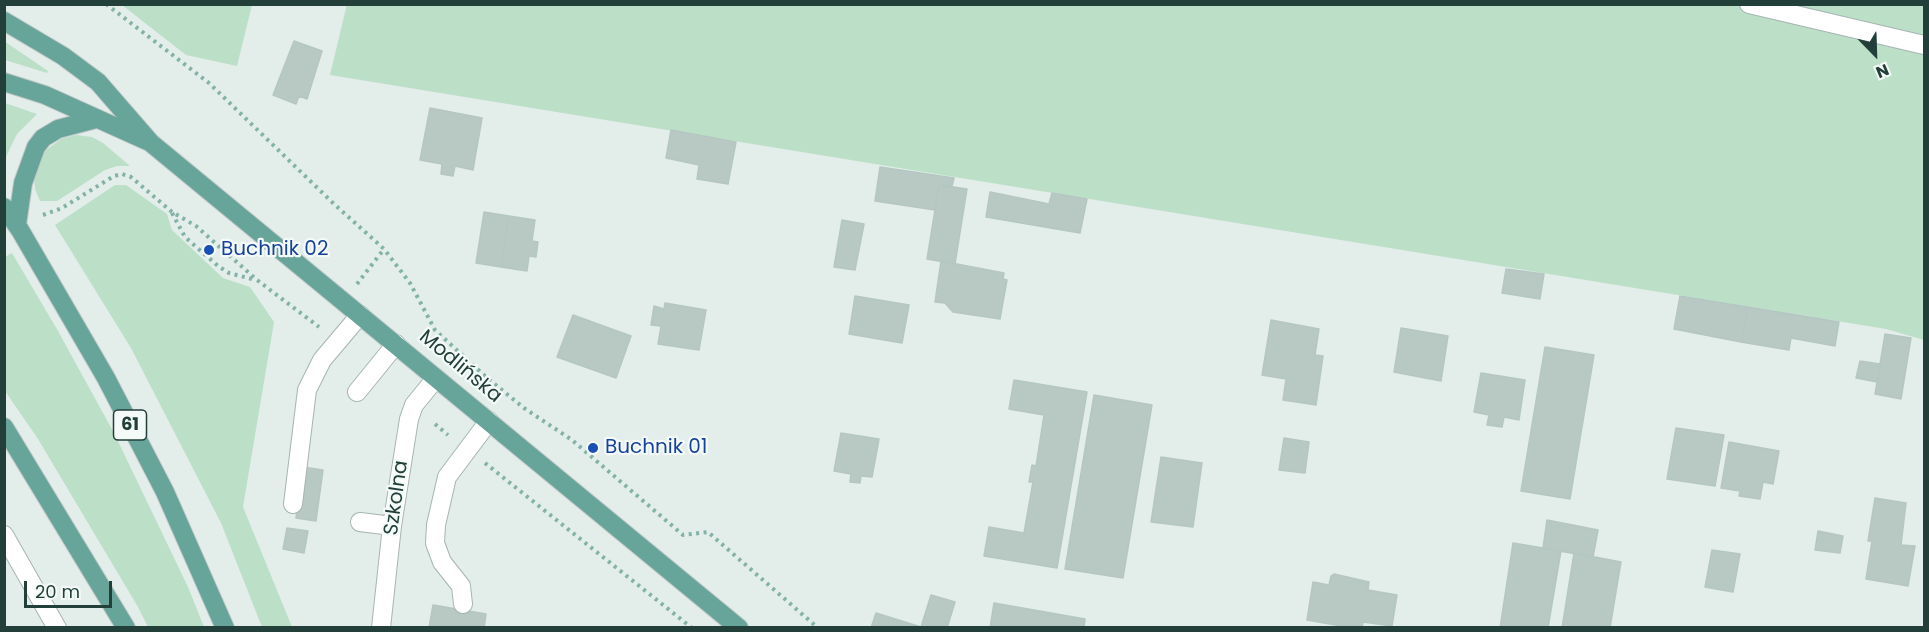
<!DOCTYPE html>
<html>
<head>
<meta charset="utf-8">
<style>
	body { margin:0 }
	#map { position:relative; width:1929px; height:632px; overflow:hidden; background:#e3edea; font-family:Poppins,sans-serif }
	canvas { display:block }
	.frame { position:absolute; inset:0; border:6px solid #223f3a; pointer-events:none }
	.north { position:absolute; left:1845px; top:24px; width:60px; height:60px; -webkit-text-stroke:4px #f4faf7; paint-order:stroke; rotate:157deg; font-size:16px; font-weight:700; line-height:24px; text-align:center; color:#223f3a }
	.north::after { content:''; display:block; margin:auto; width:21px; height:27px; background:#223f3a; clip-path:polygon(50% 0,100% 100%,50% 72%,0 100%) }
	.scale { position:absolute; left:24px; top:581px; width:88px; height:27px; box-sizing:border-box; border:3px solid #223f3a; border-top:0; padding-left:8px; font-size:18px; line-height:21px; white-space:nowrap; color:#223f3a; -webkit-text-stroke:4px #f4faf7; paint-order:stroke }
</style>
</head>
<body>
<div id="map">
<canvas width="1929" height="632"></canvas>
<div class="frame"></div>
<div class="north">N</div>
<div class="scale">20 m</div>
</div>
<script>
const ctx = document.querySelector('canvas').getContext('2d');
ctx.lineJoin = 'round';
function paint(path, color) { ctx.fillStyle = color; ctx.fill(path, 'evenodd'); }
const shape = rows => new Path2D(rows.map(r => 'M' + r).join(''));
function strokePath(path, color, width, dash) { ctx.strokeStyle = color; ctx.lineWidth = width; ctx.lineCap = dash ? 'butt' : 'round'; ctx.setLineDash(dash || []); ctx.stroke(path); }
function label(font, color, halo, rows, align = 'center') {
  ctx.font = font + ' Poppins,sans-serif'; ctx.lineWidth = 4.5; ctx.setLineDash([]); ctx.textBaseline = 'middle'; ctx.strokeStyle = halo; ctx.fillStyle = color; for (const [text, x, y, turn = 0] of rows) {
    ctx.save(); ctx.translate(x, y); ctx.rotate((+turn || 0) * Math.PI / 180); ctx.textAlign = isNaN(turn) ? turn : align; if (halo) ctx.strokeText(text, 0, 0); ctx.fillText(text, 0, 0); ctx.restore();
  }
}
const green = shape([
	[347,4,1924,5,1924,340,1886,329,330,75],
	[122,5,252,5,237,66,186,55],
	[4,41,48,71,47,73,5,60],
	[5,103,37,114,17,134,5,159],
	[76,135,92,137,103,143,130,166,117,166,105,170,57,201,40,201,35,189,34,177,41,158,45,151,61,139],
	[115,185,126,185,167,214,172,230,223,278,250,287,274,322,243,507,292,627,262,627,221,523,131,348,55,225],
	[12,253,58,331,114,433,188,587,204,627,148,627,138,607,38,439,5,391,5,257]
]);
const building = shape([
	[294,41,322,51,307,99,299,96,296,104,273,95,294,41],
	[430,108,482,118,473,170,455,166,453,176,441,174,442,164,420,160,430,108],
	[671,130,736,142,728,184,697,179,699,165,666,158,671,130],
	[880,167,954,178,952,186,939,185,935,210,875,201,880,167],
	[939,185,967,189,955,264,927,259,939,185],
	[990,192,1049,204,1052,193,1087,199,1080,233,986,217,990,192],
	[484,212,509,216,501,267,476,263,484,212],
	[509,216,535,220,532,241,538,242,536,257,529,256,527,271,501,267,509,216],
	[842,220,864,224,855,270,834,267,842,220],
	[941,261,1004,273,1003,279,1007,280,1000,319,953,312,945,303,935,302,941,261],
	[1506,269,1544,274,1540,299,1502,293,1506,269],
	[855,296,909,305,902,343,849,334,855,296],
	[1680,296,1748,307,1741,342,1674,329,1680,296],
	[665,303,706,310,699,350,658,344,661,326,651,325,654,306,664,309,665,303],
	[1748,307,1839,322,1835,346,1791,338,1789,350,1741,342,1748,307],
	[573,315,631,336,616,378,557,357,573,315],
	[1271,320,1319,329,1315,355,1323,356,1316,405,1283,400,1286,379,1262,375,1271,320],
	[1401,328,1448,336,1441,381,1394,372,1401,328],
	[1885,334,1911,338,1901,399,1875,394,1885,334],
	[1545,347,1594,355,1570,499,1521,491,1545,347],
	[1860,361,1880,364,1877,382,1856,378,1860,361],
	[1481,373,1525,380,1519,420,1504,417,1502,427,1487,425,1489,415,1474,412,1481,373],
	[1014,380,1087,392,1057,568,984,556,989,527,1024,533,1033,482,1029,482,1032,465,1036,466,1044,415,1009,409,1014,380],
	[1094,395,1152,405,1123,578,1065,569,1094,395],
	[1676,428,1724,435,1715,486,1667,479,1676,428],
	[841,433,879,439,872,477,861,476,860,483,850,482,851,474,834,471,841,433],
	[1284,438,1309,442,1305,473,1279,470,1284,438],
	[1729,442,1779,451,1773,484,1763,482,1760,499,1739,496,1740,491,1721,488,1729,442],
	[1161,457,1202,463,1193,527,1151,522,1161,457],
	[303,467,323,470,316,521,296,518,303,467],
	[1875,498,1906,503,1901,545,1915,546,1908,586,1866,579,1872,541,1868,541,1875,498],
	[1547,520,1598,530,1593,557,1543,548,1547,520],
	[287,528,308,531,304,553,283,549,287,528],
	[1818,531,1843,536,1840,553,1815,550,1818,531],
	[1513,543,1561,551,1548,628,1500,628,1513,543],
	[1712,550,1740,554,1733,592,1705,587,1712,550],
	[1574,553,1621,562,1610,628,1562,628,1574,553],
	[1334,574,1369,582,1368,590,1397,595,1392,626,1363,622,1362,628,1353,628,1307,620,1313,582,1329,585,1331,576,1334,574],
	[931,595,955,602,947,628,871,628,876,613,921,627,931,595],
	[994,603,1085,619,1084,628,990,628,994,603],
	[433,605,486,614,484,628,429,628,433,605]
]);
const path = shape([
	[106,4,209,83,334,204,384,249,410,283,435,330,486,377,524,408,572,440,683,535,708,532,818,628],
	[172,213,185,237,218,266,229,273,256,280],
	[43,215,62,208,114,176,122,174,131,177,172,212,196,226,257,280,319,327],
	[357,284,384,249],
	[435,424,448,435],
	[485,463,692,628]
]);
const minor = shape([
	[1749,4,1924,45],
	[357,392,396,344],
	[293,504,307,390,322,360,360,315],
	[360,522,392,526],
	[4,535,57,628],
	[463,604,461,586,442,562,435,543,436,525,447,477,489,421],
	[381,628,392,526,409,419,414,405,436,378]
]);
const major = shape([
	[4,21,63,56,98,82,151,143,739,628],
	[4,82,45,95,147,141],
	[4,207,20,230,106,378,165,492,225,628],
	[17,225,23,183,36,147,43,138,58,129,96,119],
	[4,427,126,628]
]);
const markers = [
	[209,250,6,"#1a4fb4"],
	[593,448,6,"#1a4fb4"]
];
const shields = [
	[130,425,33]
];
const shieldNames = [
	["61",130,425]
];
const transitNames = [
	["Buchnik 02",221,250],
	["Buchnik 01",605,448]
];
const streetNames = [
	["Modlińska",460,367,40],
	["Szkolna",397,498,-82]
];
paint(green, '#bcdfc8');
paint(building, '#b8c8c3');
strokePath(building, '#b5c7c2', 1.5);
strokePath(minor, '#a5b5b2', 20);
strokePath(major, '#c1c9c8', 20);
strokePath(path, '#83b2a7', 4, [3, 4.5]);
strokePath(minor, '#fff', 18);
strokePath(major, '#67a49a', 18);
for (const [x, y, r, color] of markers) { const dot = new Path2D(); dot.arc(x, y, r, 0, 2 * Math.PI); ctx.fillStyle = color; ctx.fill(dot); strokePath(dot, '#f4faf7', 2); }
for (const [x, y, w] of shields) { const box = new Path2D(); box.roundRect(x - w / 2, y - 15, w, 30, 4.5); ctx.fillStyle = '#f4faf7'; ctx.fill(box); strokePath(box, '#223f3a', 1.5); }
label('bold 18px', '#223f3a', null, shieldNames);
label('20px', '#164399', '#f4faf7', transitNames, 'left');
label('20px', '#223f3a', '#f4faf7', streetNames);
</script>
</body>
</html>
